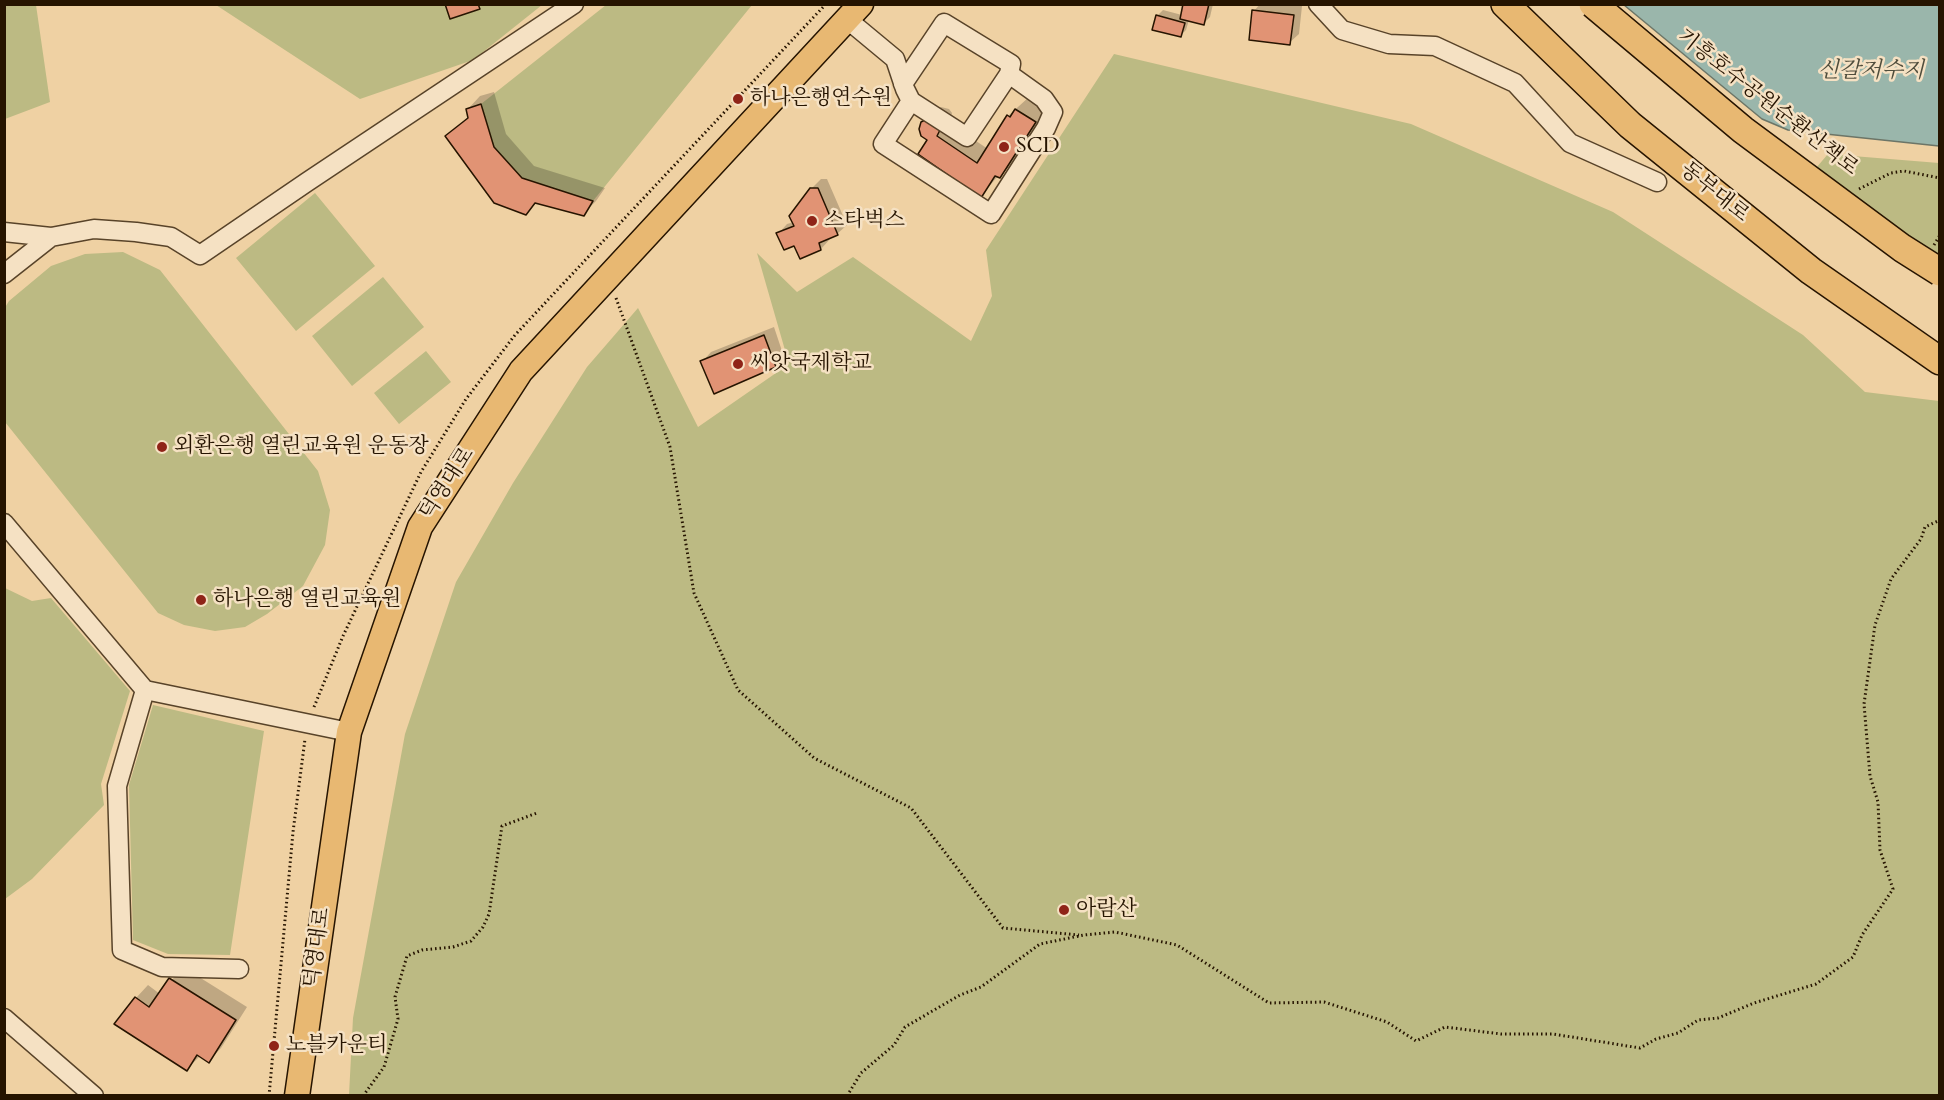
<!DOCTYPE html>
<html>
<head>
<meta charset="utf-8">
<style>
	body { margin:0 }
	#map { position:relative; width:1944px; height:1100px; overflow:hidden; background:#efd1a3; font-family:Cardo,serif }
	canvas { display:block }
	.frame { position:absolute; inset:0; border:6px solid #261400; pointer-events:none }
</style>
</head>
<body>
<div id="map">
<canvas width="1944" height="1100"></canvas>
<div class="frame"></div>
</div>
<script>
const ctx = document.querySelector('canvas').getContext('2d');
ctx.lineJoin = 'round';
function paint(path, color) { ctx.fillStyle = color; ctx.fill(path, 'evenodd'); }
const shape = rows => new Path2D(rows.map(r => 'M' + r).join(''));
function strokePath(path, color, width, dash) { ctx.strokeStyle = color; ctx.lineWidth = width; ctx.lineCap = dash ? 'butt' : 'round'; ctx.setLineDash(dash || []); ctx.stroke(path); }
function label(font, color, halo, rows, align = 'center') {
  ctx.font = font + ' Cardo,"Noto Serif KR",serif'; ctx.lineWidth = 5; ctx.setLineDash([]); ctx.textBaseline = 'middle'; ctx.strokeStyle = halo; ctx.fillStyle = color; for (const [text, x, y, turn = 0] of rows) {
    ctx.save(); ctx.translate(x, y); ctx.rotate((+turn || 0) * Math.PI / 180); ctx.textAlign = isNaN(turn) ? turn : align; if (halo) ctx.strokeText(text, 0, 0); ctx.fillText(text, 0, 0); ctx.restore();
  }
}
const green = shape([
	[5,4,36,5,50,102,5,119],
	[216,5,542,5,473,60,360,99],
	[606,5,752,5,593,201,522,178,494,147,481,104],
	[1114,54,1411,124,1613,212,1803,335,1865,392,1939,401,1939,1095,349,1095,353,1018,405,734,456,582,513,483,587,367,638,308,698,427,789,364,757,253,797,292,853,257,971,341,992,296,986,250],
	[1828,154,1939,163,1939,259,1816,168],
	[315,193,375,266,296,331,236,258],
	[123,252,160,270,318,471,330,510,325,545,303,586,267,614,245,627,215,631,184,625,158,613,5,422,4,309,9,301,51,266,85,254],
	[383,277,424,327,352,386,312,336],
	[426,351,451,382,399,424,374,393],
	[5,588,32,601,51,598,130,691,101,784,104,805,32,879,5,899],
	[153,705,264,731,230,955,168,954,133,940,129,785]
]);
const water = shape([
	[1624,5,1939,5,1939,146,1788,130,1762,119,1624,5]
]);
const shadow = shape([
	[1185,4,1213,4,1210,17,1204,23,1189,20,1186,30,1180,36,1157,16,1163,10,1182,15],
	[1260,4,1302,6,1299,34,1289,43,1254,11],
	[494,92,506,134,534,166,605,188,596,201,583,214,537,202,526,214,447,136,469,116,468,109,480,96],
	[1029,97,1048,109,1012,164,999,177,998,176,981,196,929,140,936,110,941,107,949,109,952,113,949,123,988,149,1008,116],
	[821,179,827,179,847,225,837,234,829,237,830,239,821,249,795,244,778,234,787,224,794,222,811,189],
	[774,327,784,357,775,366,702,362,711,352],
	[183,967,247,1007,221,1048,209,1061,200,1056,187,1069,136,998,148,985,160,994]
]);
const building = shape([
	[445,4,478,4,480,9,450,19,445,4],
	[1183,4,1209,4,1204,25,1180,19,1183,4],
	[1252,10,1294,15,1290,45,1249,40,1252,10],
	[1156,15,1185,23,1181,37,1152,30,1156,15],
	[481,104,494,147,522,178,593,201,584,216,535,203,526,215,494,203,445,136,468,118,466,109,481,104],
	[1015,109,1036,122,1000,178,995,176,981,198,918,154,927,140,921,136,919,129,921,122,927,119,940,130,937,136,977,163,1007,115,1010,117,1015,109],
	[810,188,818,188,838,235,819,243,821,250,800,259,794,246,784,250,776,233,794,226,789,216,810,188],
	[764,335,776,367,714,394,700,361,764,335],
	[169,978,236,1020,209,1063,197,1055,187,1071,114,1024,135,997,149,1007,169,978]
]);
const path = shape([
	[1859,189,1891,173,1904,171,1940,178],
	[1934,245,1940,235],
	[616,298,670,447,694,593,738,690,814,758,911,808,1003,928,1079,935],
	[314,707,343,636,421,472,466,399,515,335,560,287,826,4],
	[269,1096,293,832,305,739],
	[363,1096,384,1067,398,1019,395,997,407,956,422,950,453,947,471,941,483,927,489,914,502,826,537,813],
	[847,1096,861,1073,894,1045,905,1027,960,995,981,987,1040,944,1084,935,1115,932,1177,945,1269,1003,1324,1002,1387,1022,1416,1041,1445,1027,1501,1034,1553,1034,1640,1048,1656,1039,1678,1033,1698,1020,1718,1018,1754,1003,1816,984,1853,957,1862,935,1893,889,1880,850,1878,802,1870,776,1864,704,1875,625,1891,579,1921,539,1925,527,1940,520]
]);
const minor = shape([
	[1318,4,1342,30,1389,44,1435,46,1515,83,1570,143,1657,182],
	[848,20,895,59,905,89,911,101,967,137,1009,74,1011,64,944,23,903,84],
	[911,101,883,144,991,214,1046,128,1053,112,1044,99,1009,74],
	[4,232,51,237],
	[4,274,51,237,94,229,136,232,171,237,200,255,307,182,574,4],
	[4,523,145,690,349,732],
	[145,690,117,786,122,950,162,967,239,969],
	[4,1018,94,1096]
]);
const major = shape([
	[297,1096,349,732,420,527,521,371,861,4]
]);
const highway = shape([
	[1505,4,1630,125,1811,271,1940,361]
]);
const highwayBridge = shape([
	[1593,4,1743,130,1902,248,1940,272]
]);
const markers = [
	[738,99,6,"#8f2418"],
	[1004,147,6,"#8f2418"],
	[812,221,6,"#8f2418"],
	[738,364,6,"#8f2418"],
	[162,447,6,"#8f2418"],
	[201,600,6,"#8f2418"],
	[1064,910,6,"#8f2418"],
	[274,1046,6,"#8f2418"]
];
const poiNames = [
	["하나은행연수원",750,99],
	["SCD",1016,147],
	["스타벅스",824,221],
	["씨앗국제학교",750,364],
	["외환은행 열린교육원 운동장",174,447],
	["하나은행 열린교육원",213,600],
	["아람산",1076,910],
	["노블카운티",286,1046]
];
const streetNames = [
	["기흥호수공원순환산책로",1767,103,38],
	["동부대로",1714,193,39],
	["덕영대로",448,484,-57],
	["덕영대로",318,948,-82]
];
const waterNames = [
	["신갈저수지",1871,72]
];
paint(green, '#bcba83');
paint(water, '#9ab6ab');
strokePath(water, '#6c7567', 1.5);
paint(shadow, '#0003');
paint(building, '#e19374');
strokePath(building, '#261400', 1.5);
strokePath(minor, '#584329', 21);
strokePath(major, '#261400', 27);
strokePath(highway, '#261400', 30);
strokePath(path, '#261400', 3, [1.5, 3]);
strokePath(minor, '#f5e1c3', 18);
strokePath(major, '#e8b872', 24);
strokePath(highway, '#e8b872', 27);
strokePath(highwayBridge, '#261400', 30, []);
strokePath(highwayBridge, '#e8b872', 27);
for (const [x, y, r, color] of markers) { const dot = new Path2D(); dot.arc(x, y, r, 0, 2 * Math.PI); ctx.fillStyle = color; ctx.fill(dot); strokePath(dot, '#f5e1c3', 2); }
label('21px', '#261400', '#f5e1c3', poiNames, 'left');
label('21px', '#261400', '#f5e1c3', streetNames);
label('italic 22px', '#4f4d3c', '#f5e1c3', waterNames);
</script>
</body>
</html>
